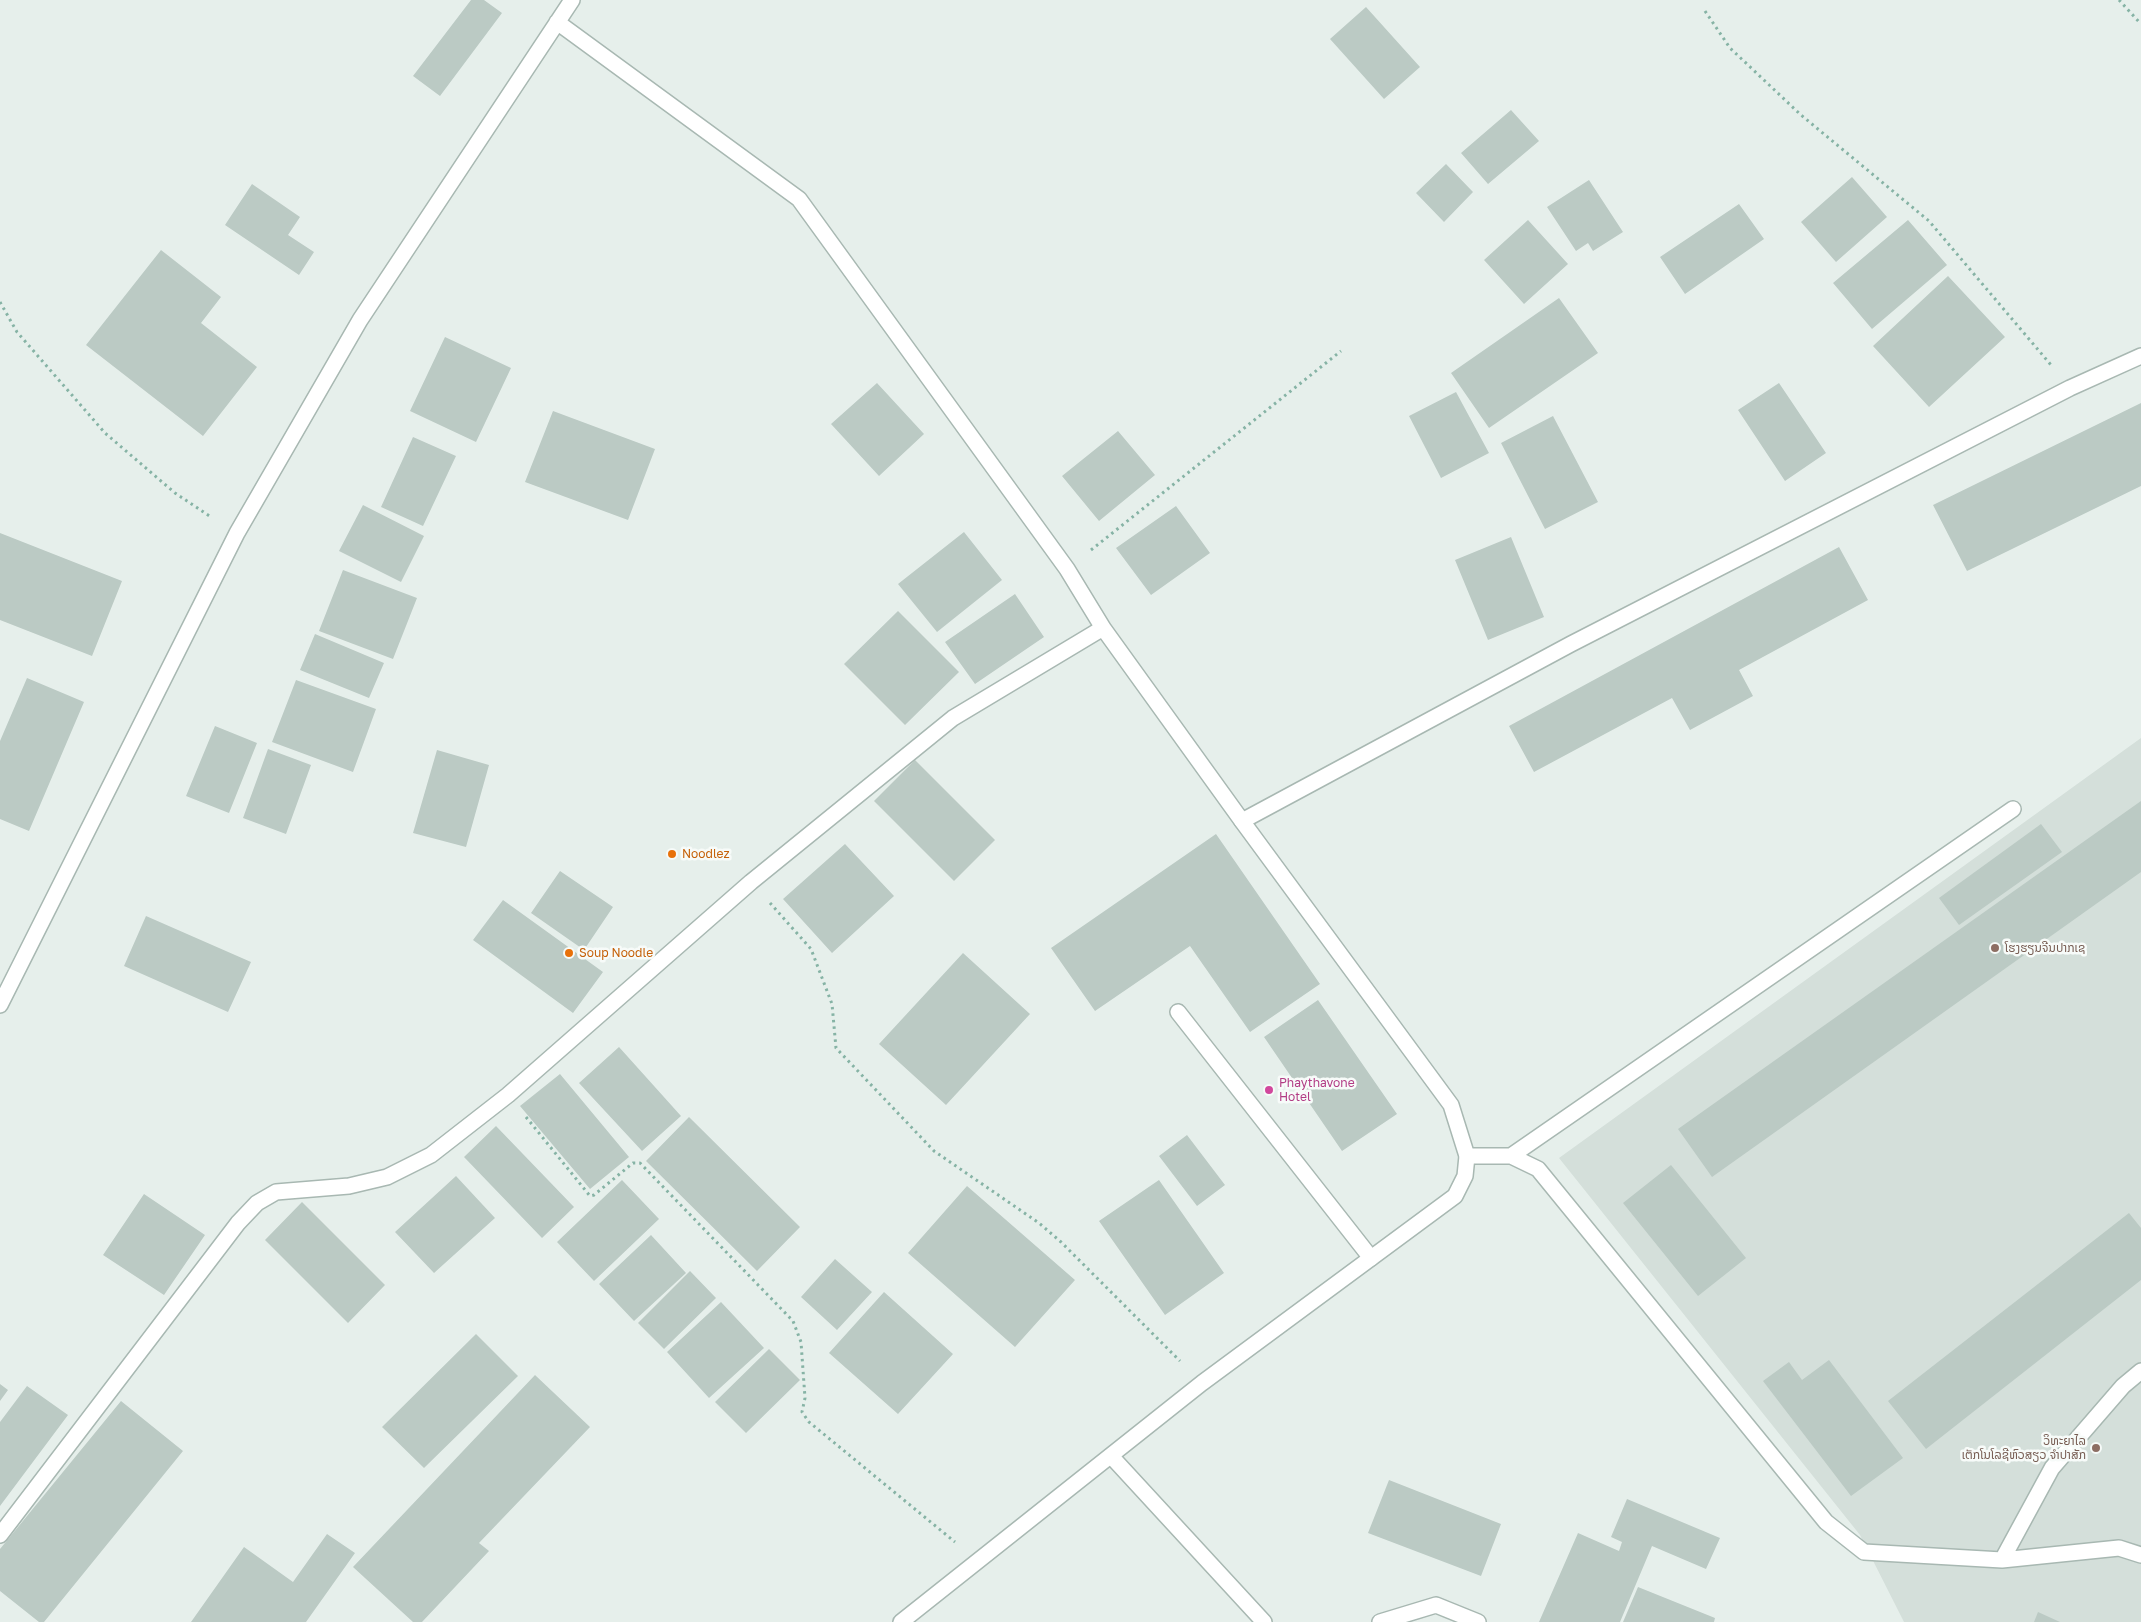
<!DOCTYPE html>
<html>
<head>
<meta charset="utf-8">
<style>
	body { margin:0 }
	canvas { display:block; background:#e6efeb }
</style>
</head>
<body>
<canvas width="2141" height="1622"></canvas>
<script>
const ctx = document.querySelector('canvas').getContext('2d');
ctx.lineJoin = 'round';
function paint(path, color) { ctx.fillStyle = color; ctx.fill(path, 'evenodd'); }
const shape = rows => new Path2D(rows.map(r => 'M' + r).join(''));
function strokePath(path, color, width, dash) { ctx.strokeStyle = color; ctx.lineWidth = width; ctx.lineCap = dash ? 'butt' : 'round'; ctx.setLineDash(dash || []); ctx.stroke(path); }
function label(font, color, halo, rows, align = 'center') {
  ctx.font = font + ' "Golos Text","Noto Sans Lao",sans-serif'; ctx.lineWidth = 5; ctx.setLineDash([]); ctx.textBaseline = 'middle'; ctx.strokeStyle = halo; ctx.fillStyle = color; for (const [text, x, y, turn = 0] of rows) {
    ctx.save(); ctx.translate(x, y); ctx.rotate((+turn || 0) * Math.PI / 180); ctx.textAlign = isNaN(turn) ? turn : align; if (halo) ctx.strokeText(text, 0, 0); ctx.fillText(text, 0, 0); ctx.restore();
  }
}
const built = shape([
	[2141,738,2141,1622,1904,1622,1860,1535,1559,1158]
]);
const building = shape([
	[471,0,484,0,502,13,440,96,413,76],
	[1366,7,1420,67,1384,99,1330,39],
	[1511,110,1539,141,1488,184,1461,153],
	[1446,164,1473,192,1444,222,1416,193],
	[1852,177,1887,217,1836,262,1801,222],
	[1589,180,1623,232,1593,251,1588,243,1576,251,1547,207],
	[252,184,300,217,288,235,314,252,299,275,225,225],
	[1739,204,1764,239,1685,294,1660,257],
	[1528,220,1568,264,1524,304,1484,260],
	[1908,220,1947,265,1872,329,1833,283],
	[161,250,221,297,201,323,257,367,203,436,86,345],
	[1948,276,2005,337,1929,407,1873,346],
	[1559,298,1598,353,1489,428,1451,373],
	[445,337,511,368,476,442,410,411],
	[877,383,924,434,879,476,831,424],
	[1779,383,1826,453,1785,481,1738,410],
	[1456,392,1489,453,1441,478,1409,416],
	[2141,403,2141,486,1967,571,1933,505],
	[553,411,655,449,628,520,525,482],
	[1553,416,1598,502,1545,529,1501,443],
	[1118,431,1155,475,1099,521,1062,476],
	[413,437,456,456,423,526,381,507],
	[363,505,424,536,401,582,339,551],
	[1176,506,1210,553,1151,595,1116,548],
	[964,532,1002,580,937,632,898,584],
	[0,533,122,581,92,656,0,620],
	[1511,537,1544,617,1488,640,1455,560],
	[1839,547,1868,600,1739,670,1753,696,1690,730,1672,698,1534,772,1509,726],
	[343,570,417,598,393,659,319,631],
	[1015,594,1044,637,975,684,945,642],
	[898,611,959,672,905,725,844,664],
	[315,634,384,663,369,698,300,670],
	[27,678,84,702,29,831,0,819,0,741],
	[296,680,376,709,353,772,272,742],
	[215,726,257,743,229,813,186,796],
	[268,749,311,765,286,834,243,818],
	[437,750,489,765,466,847,413,833],
	[915,760,995,840,954,881,874,801],
	[2141,801,2141,872,1712,1177,1678,1129],
	[2041,824,2062,852,1959,925,1939,898],
	[1216,834,1320,984,1250,1032,1190,946,1095,1011,1051,948],
	[845,844,894,896,832,953,783,899],
	[560,871,613,907,584,950,531,913],
	[503,900,603,972,573,1013,473,940],
	[146,916,251,962,228,1012,124,966],
	[963,953,1030,1014,946,1105,879,1044],
	[1318,1000,1397,1114,1342,1151,1264,1037],
	[619,1047,681,1116,642,1151,579,1083],
	[560,1074,629,1157,590,1189,520,1106],
	[689,1117,800,1227,757,1271,646,1161],
	[496,1126,574,1207,542,1238,464,1157],
	[1187,1135,1225,1185,1197,1206,1159,1156],
	[1671,1165,1746,1258,1698,1296,1623,1203],
	[456,1176,495,1218,434,1273,395,1232],
	[622,1180,659,1219,594,1281,557,1242],
	[1159,1180,1224,1273,1165,1315,1099,1221],
	[967,1186,1075,1280,1015,1347,908,1253],
	[144,1194,205,1235,164,1295,103,1255],
	[302,1202,385,1285,348,1323,265,1240],
	[2129,1213,2141,1228,2141,1280,1926,1449,1888,1401],
	[651,1235,686,1273,634,1321,599,1284],
	[835,1259,872,1292,837,1330,801,1297],
	[690,1271,716,1298,664,1349,638,1323],
	[884,1292,953,1354,898,1414,829,1353],
	[721,1302,764,1348,709,1398,667,1352],
	[476,1334,518,1376,424,1468,382,1427],
	[769,1349,800,1380,746,1433,715,1402],
	[1829,1360,1903,1458,1851,1496,1763,1381,1789,1362,1802,1380],
	[535,1375,590,1427,479,1543,489,1551,422,1622,413,1622,353,1567],
	[0,1384,8,1390,0,1401],
	[27,1386,68,1415,0,1506,0,1422],
	[121,1401,183,1451,44,1622,39,1622,0,1591,0,1549],
	[1389,1480,1501,1524,1481,1576,1368,1533],
	[1627,1499,1720,1538,1706,1569,1652,1546,1620,1622,1539,1622,1578,1533,1619,1551,1622,1542,1611,1537],
	[327,1534,355,1553,306,1622,191,1622,244,1547,293,1582],
	[1638,1587,1715,1618,1714,1622,1623,1622],
	[2038,1612,2060,1622,2034,1622]
]);
const path = shape([
	[2119,0,2141,24],
	[1705,11,1730,48,1801,115,1929,221,2051,365],
	[0,302,17,332,105,433,175,493,211,517],
	[1091,550,1341,351],
	[770,903,811,949,832,1004,836,1048,934,1151,1039,1223,1061,1242,1180,1361],
	[526,1117,590,1196,594,1195,633,1163,640,1163,793,1321,801,1342,805,1398,802,1412,809,1422,955,1542]
]);
const service = shape([
	[1242,821,1571,644,2070,388,2141,356],
	[1178,1012,1371,1258],
	[1467,1156,1511,1156,1538,1169,1826,1522,1864,1552,2002,1560,2119,1548,2141,1555],
	[1511,1156,2013,809],
	[1111,1456,1264,1622],
	[2002,1560,2052,1468,2123,1386,2141,1371],
	[1380,1622,1436,1605,1478,1622]
]);
const minor = shape([
	[557,22,799,199,1067,569,1103,628,1242,821,1451,1105,1467,1156,1465,1176,1455,1196,1202,1383,901,1622],
	[0,1005,237,533,360,320,572,0],
	[0,1535,238,1223,257,1203,276,1192,349,1186,387,1177,431,1155,508,1095,751,882,953,718,1103,628]
]);
const markers = [
	[672,854,5,"#e8710a"],
	[1995,948,5,"#8d6e63"],
	[569,953,5,"#e8710a"],
	[1269,1090,5,"#d1479c"],
	[2096,1448,5,"#8d6e63"]
];
const foodNames = [
	["Noodlez",682,854],
	["Soup Noodle",579,953]
];
const educationNames = [
	["ໂຮງຮຽນຈີນປາກເຊ",2005,948],
	["ວິທະຍາໄລ",2086,1441,"right"],
	["ເຕັກໂນໂລຊີຫົວສຽວ ຈຳປາສັກ",2086,1455,"right"]
];
const hotelNames = [
	["Phaythavone",1279,1083],
	["Hotel",1279,1097]
];
paint(built, '#d4dfda');
paint(building, '#bbcac4');
strokePath(service, '#a8b8b2', 18);
strokePath(minor, '#a8b8b2', 18);
strokePath(path, '#86b3a5', 3, [2.5, 4]);
strokePath(service, '#fff', 15);
strokePath(minor, '#fff', 15);
for (const [x, y, r, color] of markers) { const dot = new Path2D(); dot.arc(x, y, r, 0, 2 * Math.PI); ctx.fillStyle = color; ctx.fill(dot); strokePath(dot, '#f7fbf9', 2); }
label('12px', '#c56008', '#f7fbf9', foodNames, 'left');
label('12px', '#785e54', '#f7fbf9', educationNames, 'left');
label('12px', '#b23c85', '#f7fbf9', hotelNames, 'left');
</script>
</body>
</html>
